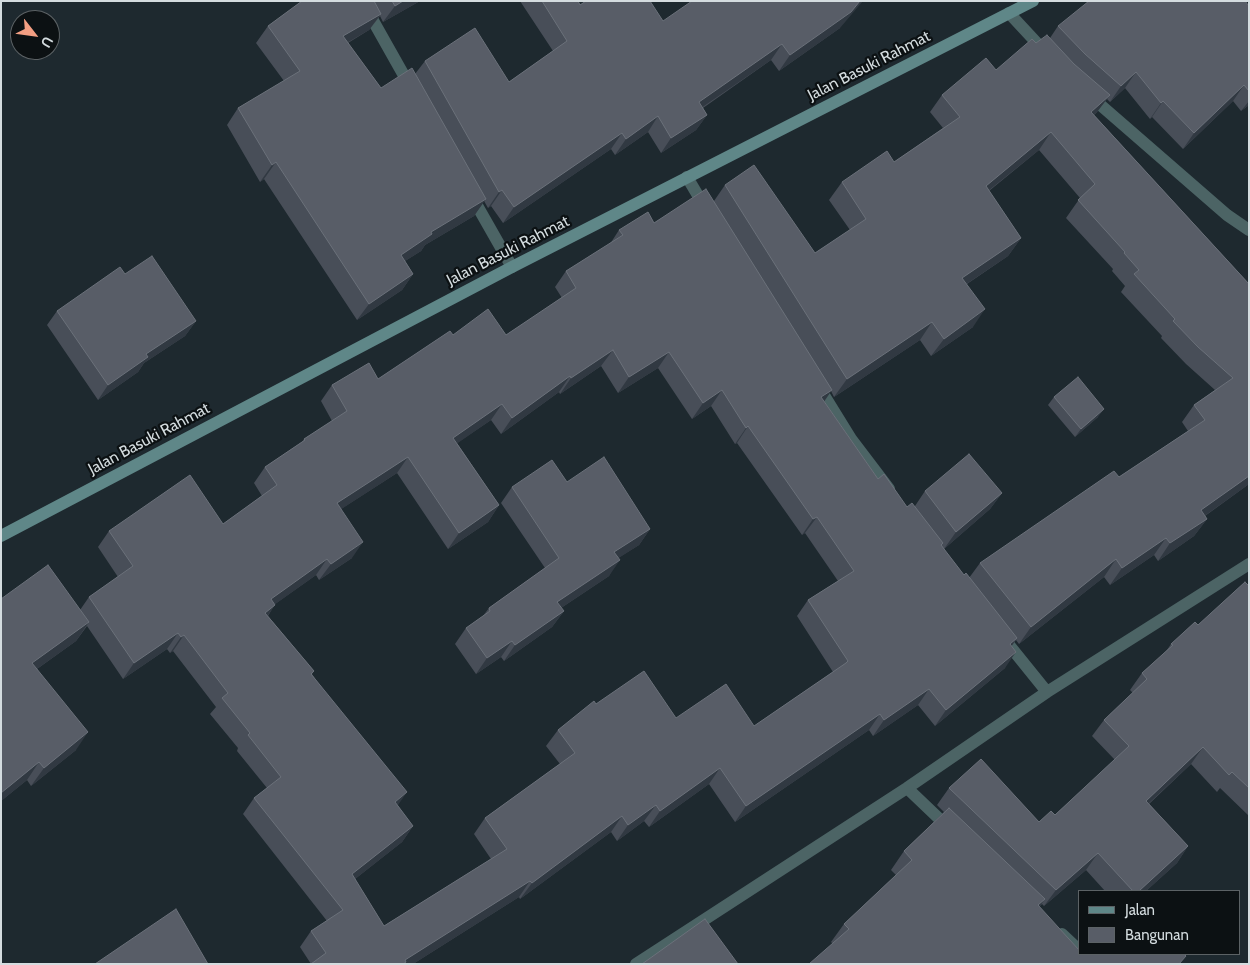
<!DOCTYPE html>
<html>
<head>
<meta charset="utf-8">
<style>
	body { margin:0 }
	#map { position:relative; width:1250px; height:965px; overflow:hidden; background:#1e292f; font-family:Cabin,sans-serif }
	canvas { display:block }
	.frame { position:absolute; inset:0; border:2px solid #d4dcdf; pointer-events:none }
	.legend { position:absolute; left:1078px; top:890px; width:162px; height:65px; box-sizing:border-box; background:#0c1113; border:1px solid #5c6265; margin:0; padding:6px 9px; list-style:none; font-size:15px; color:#d4dcdf }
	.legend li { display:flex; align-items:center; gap:10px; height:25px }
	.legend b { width:25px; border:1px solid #5c6265 }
	.north { position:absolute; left:10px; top:10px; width:50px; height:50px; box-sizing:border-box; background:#0c1113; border:1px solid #5c6265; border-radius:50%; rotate:120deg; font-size:14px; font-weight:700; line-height:20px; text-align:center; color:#d4dcdf }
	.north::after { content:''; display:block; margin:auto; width:18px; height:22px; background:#f39f83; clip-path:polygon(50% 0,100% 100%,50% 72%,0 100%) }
</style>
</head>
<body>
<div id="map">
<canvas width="1250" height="965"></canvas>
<div class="frame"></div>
<ul class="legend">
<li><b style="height:6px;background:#5f8788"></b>Jalan</li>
<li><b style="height:14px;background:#585d67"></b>Bangunan</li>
</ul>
<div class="north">U</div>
</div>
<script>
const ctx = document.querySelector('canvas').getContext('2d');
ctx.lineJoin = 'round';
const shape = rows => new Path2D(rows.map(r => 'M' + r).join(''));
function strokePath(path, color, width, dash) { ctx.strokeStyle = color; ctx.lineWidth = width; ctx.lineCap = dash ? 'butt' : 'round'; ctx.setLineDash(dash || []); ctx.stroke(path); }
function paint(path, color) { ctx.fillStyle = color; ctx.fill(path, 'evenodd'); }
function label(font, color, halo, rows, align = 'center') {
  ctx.font = font + ' Cabin,sans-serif'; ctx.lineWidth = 4.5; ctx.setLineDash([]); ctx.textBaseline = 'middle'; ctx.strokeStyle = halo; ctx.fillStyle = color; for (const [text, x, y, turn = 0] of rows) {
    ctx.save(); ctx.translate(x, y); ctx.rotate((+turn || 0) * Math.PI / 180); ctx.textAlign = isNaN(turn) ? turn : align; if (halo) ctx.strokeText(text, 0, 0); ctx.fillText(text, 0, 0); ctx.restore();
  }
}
const minor = shape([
	[362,1,411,88],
	[1009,13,1048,55],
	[1089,95,1227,215,1249,230],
	[687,177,706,209],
	[471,195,512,267],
	[817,384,851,439,889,489],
	[1005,640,1047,692],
	[907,788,951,830],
	[1062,934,1079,950],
	[636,964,907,788,1047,692,1249,564]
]);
const secondary = shape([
	[1,536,512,267,1033,1]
]);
const wall = shape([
	[302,1,420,1,383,22,380,16,369,30,348,43,381,88,415,74,425,61,509,82,553,51,520,1,578,1,580,5,663,21,840,28,779,71,771,60,703,108,707,115,696,130,661,153,648,132,615,155,611,149,503,223,491,206,488,208,484,201,474,216,425,245,421,251,405,261,413,274,402,290,357,320,264,179,260,182,227,125,238,108,284,81,256,43,268,26],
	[1249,6,1249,105,1241,111,1233,101,1183,149,1152,117,1150,119,1125,88,1110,102,1107,99,1097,112,1094,115,1249,284,1249,484,1205,516,1207,519,1194,536,1158,561,1154,555,1110,585,1104,577,1019,644,1016,640,1011,647,1005,668,935,726,918,705,873,736,869,730,735,822,709,784,649,827,644,821,617,841,611,832,520,899,519,897,413,964,311,964,300,947,311,931,327,921,243,814,254,798,267,788,237,751,238,748,210,714,216,707,173,651,170,653,167,649,123,679,87,626,76,641,37,669,76,750,31,786,27,780,1,801,1,599,80,610,89,597,118,577,98,547,109,531,223,524,262,496,254,483,265,467,302,442,304,439,332,421,321,401,332,385,378,379,453,335,506,335,562,298,555,287,566,271,610,244,619,230,654,223,714,201,725,185,815,253,850,230,829,200,842,182,894,162,943,128,930,112,942,95,996,70,1036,43,1050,38,1058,26],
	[1039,150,1080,198,1066,218,1113,269,1112,271,1125,286,1121,292,1162,336,1161,338,1186,364,1215,390,1194,405,1182,422,1188,431,1119,477,980,563,969,578,964,575,944,549,990,509,1002,493,925,491,915,506,907,507,878,479,824,401,831,391,834,397,920,340,931,356,973,327,967,284,1008,256,1021,238,989,191],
	[601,366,618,393,658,368,692,419,711,406,735,444,737,443,802,535,805,533,838,581,808,600,797,616,833,672,754,726,676,718,596,704,558,730,546,746,560,764,485,818,474,834,491,859,384,926,355,879,402,842,413,826,398,806,312,674,314,671,268,616,275,604,316,575,319,580,352,558,341,509,397,473,448,549,488,522,499,505,457,443,491,420,501,434,559,392,560,394],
	[125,274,196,321,185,336,144,363,138,372,98,400,47,325,57,311],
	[1054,397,1098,417,1075,437,1048,405],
	[567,482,650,529,639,545,618,558,609,576,561,608,564,611,552,627,504,661,501,657,476,674,455,644,466,628,483,616,489,608,545,568,501,503,512,487],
	[1249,586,1249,816,1220,788,1217,792,1191,764,1149,804,1188,846,1177,863,1146,891,1105,891,1086,870,1044,906,1042,904,1039,907,1079,954,832,943,831,942,844,924,896,875,891,870,904,851,944,812,937,805,949,788,1039,822,1055,815,1115,760,1092,736,1104,720,1133,693,1130,690,1142,673,1165,653,1171,644,1198,625]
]);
const shadedWall = shape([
	[403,1,420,1,383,22,395,6],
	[860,1,863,1,840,28,779,71,790,55],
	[381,14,369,30,331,52,343,36],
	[782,44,771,60,688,117,699,102],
	[1136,72,1125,88,1110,102,1121,86],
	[1244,85,1233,101,1183,149,1194,133],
	[1110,95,1097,112,1079,129,1091,112],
	[1163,101,1152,117,1150,119,1161,103],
	[1249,101,1249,105,1241,111],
	[707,115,696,130,661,153,671,138],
	[658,116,648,132,615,155,626,139],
	[1051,132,1039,150,973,203,986,186],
	[622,133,611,149,503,223,514,207],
	[276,162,264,179,260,182,272,165],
	[502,190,491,206,488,208,499,192],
	[486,199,474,216,425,245,421,251,389,271,401,255,431,232],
	[1021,238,1008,256,950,295,962,278],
	[413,274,402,290,357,320,369,304],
	[985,309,973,327,931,356,944,339],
	[196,321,185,336,144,363,138,372,98,400,108,385,146,354],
	[932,322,920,340,834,397,847,379],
	[613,350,601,366,560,394,571,378],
	[669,352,658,368,618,393,629,377],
	[570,376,559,392,501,434,512,418],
	[722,390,711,406,692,419,703,403],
	[832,390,821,406,821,397],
	[502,404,491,420,442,454,453,438],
	[1104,409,1098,417,1075,437,1081,429],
	[748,426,737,443,735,444,746,428],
	[408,457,397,473,326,519,337,503],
	[1249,476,1249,484,1189,527,1201,510],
	[1002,493,990,509,944,549,956,532],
	[499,505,488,522,448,549,459,533],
	[817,517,805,533,802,535,813,519],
	[1207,519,1194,536,1158,561,1170,543],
	[650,529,639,545,603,568,614,552],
	[1166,538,1154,555,1110,585,1122,568],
	[363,542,352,558,319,580,331,564],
	[327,559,316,575,260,615,271,599],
	[1116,559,1104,577,1019,644,1031,627],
	[620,560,609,576,546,618,557,602],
	[275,605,264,621,265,613],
	[564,611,552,627,504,661,515,645],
	[89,622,76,641,20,681,32,663],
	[178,633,167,649,123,679,134,663],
	[184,635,173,651,170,653,181,637],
	[1017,638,1006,654,1010,644],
	[512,641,501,657,476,674,487,658],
	[1016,652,1005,668,935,726,946,710],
	[929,689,918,705,873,736,884,720],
	[880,714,869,730,735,822,746,806],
	[88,732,76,750,31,786,44,768],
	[1203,747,1191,764,1134,817,1146,801],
	[39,762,27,780,1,801,1,793],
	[720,768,709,784,649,827,660,811],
	[407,792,396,808,395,802],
	[656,805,644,821,617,841,628,825],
	[622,816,611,832,520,899,532,883],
	[413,826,402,842,341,890,352,874],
	[1188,846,1177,863,1146,891,1139,891],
	[1098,853,1086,870,1044,906,1056,890],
	[530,881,519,897,413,964,402,964,405,960],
	[1045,899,1032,917,1038,905]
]);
const building = shape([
	[302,1,374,1,381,14,343,36,381,88,412,68,486,199,431,232,432,234,401,255,413,274,369,304,276,162,272,165,238,108,300,71,268,26,302,1],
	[392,1,403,1,395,6,392,1],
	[542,1,578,1,580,5,586,1,650,1,663,21,692,1,860,1,851,12,790,55,782,44,699,102,707,115,671,138,658,116,626,139,622,133,514,207,502,190,499,192,425,61,475,28,509,82,567,41,542,1],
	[1089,1,1245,1,1249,6,1249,91,1244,85,1194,133,1163,101,1161,103,1136,72,1121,86,1085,54,1058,26,1089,1],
	[1047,35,1074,64,1110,95,1091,112,1249,284,1249,476,1201,510,1207,519,1170,543,1166,538,1122,568,1116,559,1031,627,980,563,1114,471,1119,477,1205,420,1194,405,1233,378,1198,347,1173,321,1175,319,1134,274,1139,270,1124,253,1125,252,1078,200,1095,184,1051,132,986,186,1021,238,962,278,985,309,944,339,932,322,847,379,725,185,754,165,815,253,866,219,842,182,887,151,894,162,960,117,942,95,986,58,996,70,1032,39,1036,43,1047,35],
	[706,189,832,390,821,397,878,479,884,474,907,507,912,503,943,543,941,545,964,575,966,573,1017,638,1010,644,1016,652,946,710,929,689,884,720,880,714,746,806,720,768,660,811,656,805,628,825,622,816,532,883,530,881,405,960,406,962,403,964,311,964,326,953,311,931,343,910,254,798,281,777,248,735,250,733,222,698,228,693,184,635,181,637,178,633,134,663,89,597,133,566,109,531,190,475,223,524,277,485,265,467,305,440,304,439,347,411,332,385,369,363,378,379,450,331,453,335,488,309,506,335,576,288,566,271,623,235,619,230,648,212,654,223,706,189],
	[613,350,629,377,669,352,703,403,722,390,746,428,748,426,813,519,817,517,854,571,808,600,848,661,846,663,754,726,726,684,676,718,644,671,596,704,594,701,558,730,575,753,485,818,507,849,384,926,352,874,413,826,395,802,407,792,311,674,314,671,265,613,275,605,271,599,327,559,331,564,363,542,337,503,408,457,459,533,499,505,453,438,502,404,512,418,570,376,571,378,613,350],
	[152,256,196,321,146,354,148,357,108,385,57,311,120,267,125,274,152,256],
	[1078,377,1104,409,1081,429,1054,397,1078,377],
	[969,454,1002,493,956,532,925,491,969,454],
	[604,457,650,529,614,552,620,560,557,602,564,611,515,645,512,641,487,658,466,628,490,611,489,608,559,558,512,487,552,460,567,482,604,457],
	[48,565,89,622,32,663,88,732,44,768,39,762,1,793,1,599,48,565],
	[1245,582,1249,586,1249,788,1232,772,1229,775,1203,747,1146,801,1188,846,1139,891,1133,891,1098,853,1056,890,949,788,981,759,1039,822,1051,811,1055,815,1129,746,1104,720,1147,679,1142,673,1173,645,1171,644,1195,622,1198,625,1245,582],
	[949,808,1045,899,1038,905,1079,950,1079,954,1184,954,1186,956,1179,964,809,964,849,929,844,924,912,860,904,851,949,808],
	[176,909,208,964,95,964,176,909],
	[705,919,738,964,642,964,705,919]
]);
const streetNames = [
	["Jalan Basuki Rahmat",869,66,-27],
	["Jalan Basuki Rahmat",508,251,-27],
	["Jalan Basuki Rahmat",149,439,-28]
];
strokePath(minor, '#4c6465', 12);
strokePath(secondary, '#5f8788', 12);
paint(wall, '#484e58');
paint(shadedWall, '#313942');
paint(building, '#585d67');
strokePath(building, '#6b717a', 1);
label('16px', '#d4dcdf', '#0c1113', streetNames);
</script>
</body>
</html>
